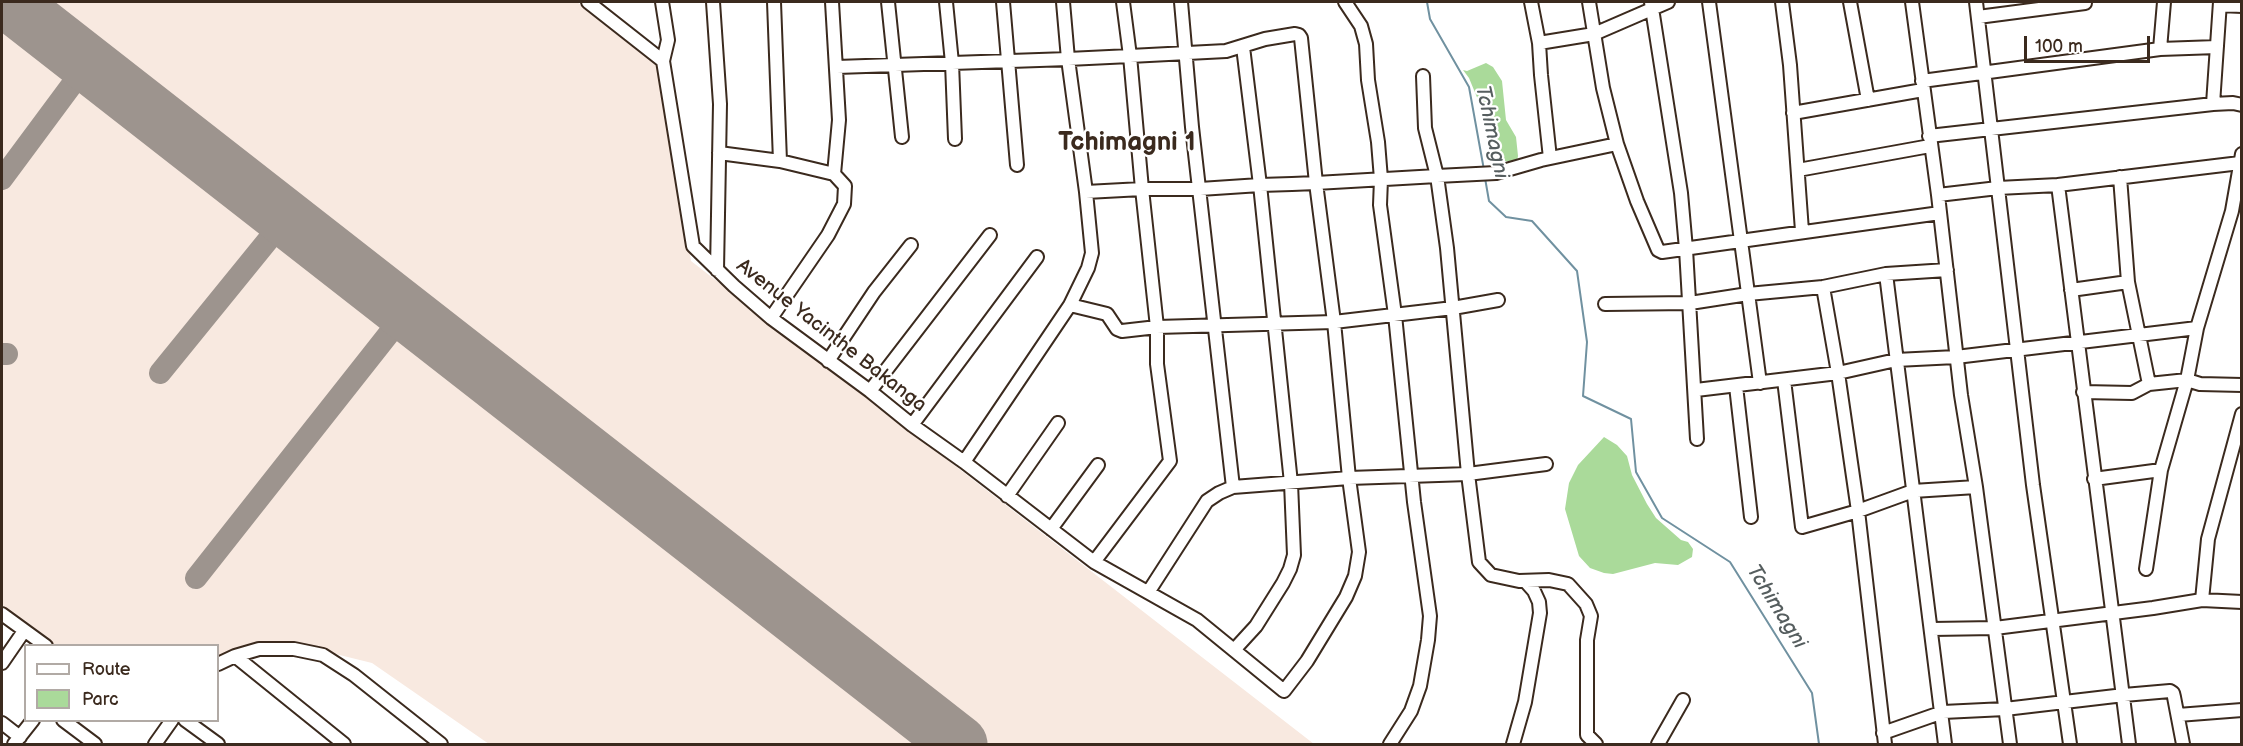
<!DOCTYPE html>
<html>
<head>
<meta charset="utf-8">
<style>
	body { margin:0 }
	#map { position:relative; width:2243px; height:746px; overflow:hidden; background:#fff; font-family:"Balsamiq Sans",sans-serif }
	canvas { display:block }
	.frame { position:absolute; inset:0; border:3px solid #3b2a1e; pointer-events:none }
	.legend { position:absolute; left:24px; top:644px; width:195px; height:78px; box-sizing:border-box; background:#fff; border:2px solid #b1aaa5; margin:0; padding:8px 10px; list-style:none; font-size:18px; color:#3b2a1e }
	.legend li { display:flex; align-items:center; gap:12px; height:30px }
	.legend b { width:30px; border:2px solid #b1aaa5 }
	.scale { position:absolute; left:2024px; top:36px; width:126px; height:27px; box-sizing:border-box; border:3px solid #3b2a1e; border-top:0; padding-left:8px; font-size:18px; line-height:21px; white-space:nowrap; color:#3b2a1e; -webkit-text-stroke:4px #fff; paint-order:stroke }
</style>
</head>
<body>
<div id="map">
<canvas width="2243" height="746"></canvas>
<div class="frame"></div>
<ul class="legend">
<li><b style="height:8px;background:#fff"></b>Route</li>
<li><b style="height:16px;background:#aada9a"></b>Parc</li>
</ul>
<div class="scale">100 m</div>
</div>
<script>
const ctx = document.querySelector('canvas').getContext('2d');
ctx.lineJoin = 'round';
function paint(path, color) { ctx.fillStyle = color; ctx.fill(path, 'evenodd'); }
const shape = rows => new Path2D(rows.map(r => 'M' + r).join(''));
function strokePath(path, color, width, dash) { ctx.strokeStyle = color; ctx.lineWidth = width; ctx.lineCap = dash ? 'butt' : 'round'; ctx.setLineDash(dash || []); ctx.stroke(path); }
function label(font, color, halo, rows, align = 'center') {
  ctx.font = font + ' "Balsamiq Sans",sans-serif'; ctx.lineWidth = 4.5; ctx.setLineDash([]); ctx.textBaseline = 'middle'; ctx.strokeStyle = halo; ctx.fillStyle = color; for (const [text, x, y, turn = 0] of rows) {
    ctx.save(); ctx.translate(x, y); ctx.rotate((+turn || 0) * Math.PI / 180); ctx.textAlign = isNaN(turn) ? turn : align; if (halo) ctx.strokeText(text, 0, 0); ctx.fillText(text, 0, 0); ctx.restore();
  }
}
const built = shape([
	[2,2,577,2,658,65,675,148,691,261,1314,744,489,744,372,663,287,642,260,641,218,656,218,646,51,645,49,644,51,640,2,605]
]);
const green = shape([
	[1486,63,1493,67,1502,81,1506,120,1516,137,1518,156,1517,161,1513,162,1505,161,1502,158,1469,78,1463,70,1467,71],
	[1604,437,1617,445,1627,456,1632,475,1647,504,1656,518,1681,540,1688,542,1693,549,1692,557,1678,565,1655,563,1613,574,1604,573,1590,568,1579,556,1565,509,1569,483,1578,465]
]);
const stream = shape([
	[1427,2,1430,19,1469,87,1484,170],
	[1485,178,1489,201,1506,217,1532,221,1577,271,1587,342,1583,396,1631,419,1636,472,1662,518,1730,562,1812,693,1819,744]
]);
const taxiway = shape([
	[2,179,88,63],
	[2,354,7,354],
	[160,373,286,218],
	[196,578,406,312]
]);
const runway = shape([
	[9,2,959,744]
]);
const minor = shape([
	[588,2,663,61,693,246,734,286,771,318,870,391,912,425,964,462,1070,305,1088,268,1092,253,1086,192],
	[662,2,668,40,663,61],
	[713,2,720,104,717,270],
	[774,2,780,161],
	[832,2,839,120,834,174],
	[888,2,902,137],
	[946,2,952,63,955,139],
	[1003,2,1017,165],
	[1123,2,1130,56,1142,189,1086,192,1068,59,1130,56,1226,51,1265,39,1295,34,1299,35,1301,38,1316,183,1334,322,1349,478,1359,552,1355,576,1346,597,1307,661,1284,691,1197,620,1094,562,1170,461,1157,364,1157,327,1142,189,1200,189,1260,185,1292,184,1316,183,1437,176,1496,173,1541,160,1617,144],
	[1181,2,1192,127,1233,487],
	[1345,2,1361,26,1366,44,1368,80,1378,142,1381,179,1380,205,1395,315,1414,502,1430,616,1428,640,1420,686,1411,711,1390,744],
	[1531,2,1539,43,1541,75,1550,158],
	[1589,2,1603,88,1617,144,1637,201,1658,250,1662,252,1940,213],
	[1651,2,1681,193,1686,249,1697,439],
	[1709,2,1760,383],
	[1782,2,1790,65,1802,231],
	[1850,2,1868,100],
	[1912,2,1938,195,1961,395,1976,487,2010,744],
	[1976,2,2033,485,2070,744],
	[2220,5,2242,6],
	[1978,17,2085,3],
	[1539,43,1594,34,1668,2],
	[2160,49,2164,2],
	[837,67,1068,59,1063,2],
	[1423,76,1425,128,1437,176,1447,248,1468,474,1479,562,1491,575,1519,581,1549,580,1568,584,1586,604,1591,616,1587,640,1587,735,1596,744],
	[1922,81,2160,49,2217,47],
	[2213,104,2220,2],
	[1793,113,1923,90],
	[1929,136,2213,104,2233,103,2242,105],
	[719,153,780,161,834,174,845,186,844,204,828,235,771,318],
	[1798,170,1930,146],
	[2058,185,2129,744],
	[1938,195,1998,188,2058,185,2240,163],
	[1886,274,1945,744],
	[2128,282,2149,384],
	[1823,287,1838,373,1858,511,1885,744],
	[2071,290,2128,282,2120,177],
	[1605,304,1690,303,1748,294,1823,287,1886,274,1947,270],
	[1070,305,1107,314,1117,329,1122,331,1157,327,1334,322,1453,308,1498,300],
	[828,361,874,292,911,245],
	[1784,380,1802,527,1858,511,1913,491,1976,487],
	[1736,386,1751,517],
	[1696,390,1838,373,1896,360,1956,357,2197,328],
	[870,391,990,235],
	[2083,392,2132,393,2149,384,2187,380,2200,384,2242,385],
	[912,425,1037,257],
	[964,462,1094,562],
	[2094,479,2161,470],
	[1007,496,1058,423],
	[1051,529,1098,465],
	[2146,569,2161,470,2187,380,2197,328,2232,211,2242,154],
	[1149,591,1207,501,1219,493,1233,487,1349,478,1468,474,1546,464],
	[2202,600,2208,539,2242,414],
	[2,614,46,646],
	[1932,629,1995,628,2153,608,2202,600,2242,602],
	[1234,650,1256,626,1283,583,1290,569,1294,555,1291,483,1260,185,1243,47],
	[235,656,344,744],
	[2,663,24,631],
	[218,664,235,656,259,649,294,649,323,655,354,675,441,744],
	[2178,715,2242,710],
	[63,720,95,744],
	[185,720,218,744],
	[2,723,20,737],
	[1883,733,1943,712,2005,709,2124,695,2170,691,2173,693,2174,697,2183,744],
	[14,744,33,720],
	[155,744,172,720],
	[1513,744,1525,702,1540,613,1539,602,1534,591,1526,582],
	[1658,744,1683,700]
]);
const streetNames = [
	["Avenue Yacinthe Bakanga",831,336,38]
];
const waterNames = [
	["Tchimagni",1491,132,78],
	["Tchimagni",1776,607,58]
];
const districtNames = [
	["Tchimagni 1",1127,143]
];
paint(built, '#f8e9e0');
paint(green, '#aada9a');
strokePath(stream, '#7091a0', 2);
strokePath(taxiway, '#9d948e', 22);
strokePath(runway, '#9d948e', 57);
strokePath(minor, '#3b2a1e', 16);
strokePath(minor, '#fff', 12);
label('20px', '#3b2a1e', '#fff', streetNames);
label('italic 21px', '#565e5f', '#fff', waterNames);
label('bold 26px', '#3b2a1e', '#fff', districtNames);
</script>
</body>
</html>
